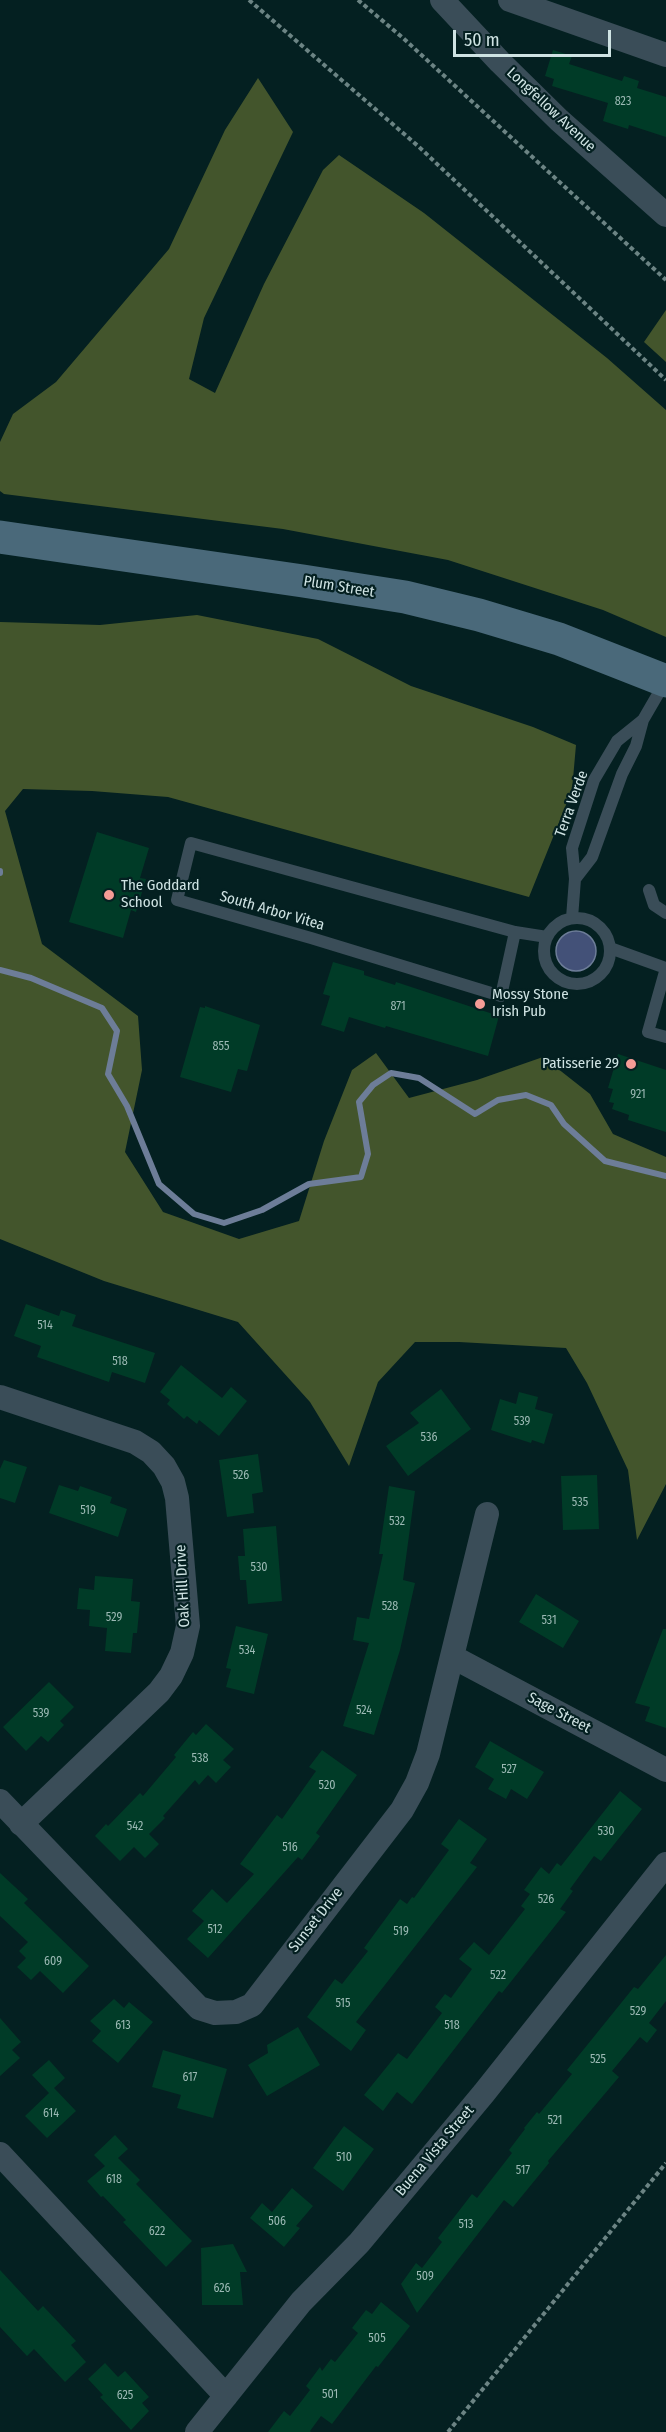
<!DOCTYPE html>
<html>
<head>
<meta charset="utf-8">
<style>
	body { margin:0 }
	#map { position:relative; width:666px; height:2432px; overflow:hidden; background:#042021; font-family:"Fira Sans Condensed",sans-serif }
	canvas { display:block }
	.scale { position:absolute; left:453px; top:30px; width:158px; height:27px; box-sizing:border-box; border:3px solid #cfe3e3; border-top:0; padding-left:8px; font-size:18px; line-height:21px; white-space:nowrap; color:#cfe3e3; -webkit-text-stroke:4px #042021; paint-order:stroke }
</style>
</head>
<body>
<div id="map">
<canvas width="666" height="2432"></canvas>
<div class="scale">50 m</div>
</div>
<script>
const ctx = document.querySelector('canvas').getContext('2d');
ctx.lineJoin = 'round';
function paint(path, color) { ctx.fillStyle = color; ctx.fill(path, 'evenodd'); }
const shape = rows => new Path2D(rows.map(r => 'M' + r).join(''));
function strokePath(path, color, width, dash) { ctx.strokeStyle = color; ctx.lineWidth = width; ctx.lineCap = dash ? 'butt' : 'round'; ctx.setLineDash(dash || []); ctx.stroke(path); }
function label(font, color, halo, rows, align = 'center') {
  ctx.font = font + ' "Fira Sans Condensed",sans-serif'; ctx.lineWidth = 4.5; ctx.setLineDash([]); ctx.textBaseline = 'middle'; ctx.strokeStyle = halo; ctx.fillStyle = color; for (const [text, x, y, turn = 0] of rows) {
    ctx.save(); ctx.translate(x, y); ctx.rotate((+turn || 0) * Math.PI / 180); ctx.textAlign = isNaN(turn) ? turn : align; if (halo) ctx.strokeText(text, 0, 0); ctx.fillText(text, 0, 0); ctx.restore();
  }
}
const forest = shape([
	[258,78,293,132,204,318,189,379,215,393,264,284,323,170,339,155,424,213,607,358,666,410,666,637,603,610,448,560,283,529,4,494,0,491,0,442,13,414,56,382,169,249,225,130],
	[666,310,666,362,644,342],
	[197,615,318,639,411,686,533,727,576,745,572,790,529,897,168,797,92,791,23,789,5,811,42,944,138,1016,142,1070,125,1152,163,1212,239,1239,299,1221,324,1141,352,1070,376,1053,409,1098,477,1080,543,1057,590,1094,613,1134,666,1157,666,1484,637,1540,628,1470,587,1383,566,1348,459,1342,415,1342,378,1382,349,1466,310,1402,238,1322,104,1281,0,1239,0,622,100,625]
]);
const water = shape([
	'556 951a20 20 0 1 1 40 0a20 20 0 1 1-40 0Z'
]);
const stream = shape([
	[0,871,0,873],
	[0,970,31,978,102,1008,117,1031,108,1074,127,1106,159,1184,194,1214,224,1223,262,1210,309,1184,361,1177,368,1154,359,1102,373,1085,391,1073,419,1078,475,1114,498,1100,526,1095,551,1105,564,1124,605,1161,666,1176]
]);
const building = shape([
	[553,50,572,56,569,64,622,81,624,76,639,81,637,88,666,97,666,137,629,125,628,129,603,121,608,103,552,86,554,79,545,76],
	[97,832,149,848,140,878,146,879,136,912,131,910,123,938,69,922],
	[333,962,364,971,364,975,395,985,396,982,499,1016,488,1056,386,1026,385,1028,349,1017,344,1032,321,1025,330,996,323,994],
	[205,1006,260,1025,247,1071,238,1069,231,1092,180,1077,200,1007,205,1008],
	[618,1054,666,1070,666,1132,628,1120,629,1115,612,1109,614,1103,609,1102,613,1089,608,1088],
	[26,1304,59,1316,61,1310,76,1315,72,1326,155,1353,145,1383,112,1372,109,1382,37,1357,41,1346,14,1336],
	[181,1365,222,1398,231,1387,247,1401,219,1436,199,1420,197,1424,187,1416,184,1419,167,1404,170,1400,160,1392],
	[441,1389,471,1429,408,1476,386,1446,419,1423,410,1413],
	[519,1392,538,1397,535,1409,553,1414,544,1444,532,1440,531,1443,491,1430,500,1399,516,1404],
	[258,1454,263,1492,252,1494,254,1513,227,1517,219,1460],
	[4,1460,27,1467,15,1503,0,1498,0,1469],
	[597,1475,599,1529,563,1530,561,1476],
	[59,1485,78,1491,80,1486,112,1497,110,1503,127,1509,118,1537,49,1513],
	[389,1486,415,1491,403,1580,415,1583,400,1650,374,1735,343,1726,369,1643,353,1640,357,1617,369,1619,383,1554,379,1554],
	[276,1526,282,1601,248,1604,246,1580,240,1580,238,1556,245,1556,243,1529],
	[95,1576,133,1579,131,1601,140,1602,137,1633,133,1633,131,1653,105,1651,107,1628,89,1626,90,1610,77,1609,79,1588,94,1590],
	[536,1594,579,1621,563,1648,519,1622],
	[236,1626,268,1634,254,1694,226,1687,231,1669,226,1668],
	[663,1629,666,1629,666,1728,645,1721,650,1707,635,1703],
	[49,1682,74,1707,60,1721,64,1725,48,1742,41,1736,26,1751,3,1727],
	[206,1724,234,1749,223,1760,231,1767,216,1783,208,1775,199,1785,195,1780,163,1816,165,1818,149,1834,159,1844,145,1858,134,1847,120,1861,95,1836,106,1824,108,1826,140,1793,143,1796,176,1757,174,1755,193,1732,196,1735],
	[490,1741,544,1772,527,1799,511,1789,506,1799,488,1789,494,1779,475,1767],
	[322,1750,357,1775,316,1833,320,1836,302,1860,298,1857,208,1958,187,1939,204,1921,192,1911,212,1889,227,1903,254,1874,240,1864,277,1815,282,1819,316,1771,309,1767],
	[620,1791,642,1809,601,1861,594,1856,570,1889,573,1891,560,1909,566,1912,502,1993,499,1991,412,2104,397,2092,383,2111,364,2095,398,2053,407,2059,442,2013,435,2007,445,1994,451,1998,472,1969,459,1959,474,1942,489,1955,525,1909,521,1906,530,1894,524,1890,541,1867,549,1874,557,1863,561,1866],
	[459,1819,487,1839,470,1863,477,1867,356,2022,366,2030,351,2051,307,2017,335,1979,342,1984,368,1951,364,1948,400,1899,407,1904,412,1897,414,1898,449,1850,441,1844],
	[0,1873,28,1899,24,1903,89,1966,63,1993,40,1971,31,1980,17,1967,26,1958,19,1951,28,1942,0,1916],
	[666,1955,666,2001,649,2023,657,2030,647,2043,640,2037,612,2071,619,2077,548,2161,549,2163,513,2207,504,2200,417,2313,401,2284,416,2263,422,2268,442,2242,438,2238,472,2194,477,2198,512,2153,509,2150,525,2129,524,2128,537,2112,539,2114,572,2074,567,2070,634,1987,638,1989],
	[114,1999,124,2008,129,2002,153,2022,118,2063,92,2041,101,2031,90,2021],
	[0,2018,21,2042,12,2050,20,2058,0,2076],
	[298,2027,320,2065,267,2096,248,2065,268,2053,267,2045],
	[163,2050,227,2069,213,2118,177,2108,181,2095,152,2087],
	[49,2060,65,2078,54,2088,76,2111,47,2138,25,2116,49,2093,32,2075],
	[344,2126,374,2149,343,2191,313,2168],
	[115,2135,128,2149,118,2158,140,2180,136,2184,192,2241,166,2267,123,2222,126,2220,103,2196,101,2197,87,2181,105,2166,94,2155],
	[292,2188,313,2206,296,2226,300,2228,284,2247,250,2218,262,2203,272,2212],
	[233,2244,247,2272,240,2272,243,2305,202,2305,201,2248],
	[0,2270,38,2311,43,2306,76,2341,71,2345,86,2362,65,2382,34,2349,27,2356,0,2327],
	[381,2302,410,2326,378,2367,376,2366,332,2424,321,2416,310,2431,311,2432,268,2432,284,2411,290,2416,310,2390,306,2386,320,2367,322,2371,331,2359,335,2362,358,2333,352,2328,366,2310,372,2314],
	[105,2363,118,2377,125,2371,149,2397,142,2403,149,2411,131,2430,100,2397,103,2395,88,2379]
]);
const path = shape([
	[249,0,418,146,666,380],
	[358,0,403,38,666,280],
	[448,2432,666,2163]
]);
const lane = shape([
	[575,879,592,857,622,774,636,746,643,720],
	[649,890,654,905,666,913],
	'544 951a33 33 0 1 1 66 0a33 33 0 1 1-66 0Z',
	[572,918,575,879,572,848,594,780,617,741,643,720,665,682],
	[515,932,501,996,311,938,177,900,191,843,515,932,547,937],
	[610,948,666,968],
	[666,968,648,1032,666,1037]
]);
const street = shape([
	[442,0,500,62,559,120,666,215],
	[510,0,666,55],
	[0,1397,135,1442,151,1452,164,1466,173,1482,177,1498,188,1626,182,1653,171,1676,159,1692,21,1824],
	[453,1657,666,1770],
	[0,1801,199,2008,215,2013,236,2012,252,2005,402,1810,417,1783,428,1754,487,1514],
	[0,2154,226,2396],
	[197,2432,301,2302,359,2243,484,2093,666,1864]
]);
const secondary = shape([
	[0,537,303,581,405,597,479,615,559,639,666,681]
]);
const markers = [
	[109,895,6,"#f59c96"],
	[480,1004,6,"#f59c96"],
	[631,1064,6,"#f59c96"]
];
const numberNames = [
	["823",623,102],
	["871",398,1007],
	["855",221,1047],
	["921",638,1095],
	["514",45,1326],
	["518",120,1362],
	["539",522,1422],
	["536",429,1438],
	["526",241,1476],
	["535",580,1503],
	["519",88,1511],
	["532",397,1522],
	["530",259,1568],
	["528",390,1607],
	["529",114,1618],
	["531",549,1621],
	["534",247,1651],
	["524",364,1711],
	["539",41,1714],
	["538",200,1759],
	["527",509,1770],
	["520",327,1786],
	["542",135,1827],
	["530",606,1832],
	["516",290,1848],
	["526",546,1900],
	["512",215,1930],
	["519",401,1932],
	["609",53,1962],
	["522",498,1976],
	["515",343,2004],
	["529",638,2012],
	["613",123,2026],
	["518",452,2026],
	["525",598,2060],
	["617",190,2078],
	["614",51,2114],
	["521",555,2121],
	["510",344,2158],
	["517",523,2171],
	["618",114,2180],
	["506",277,2222],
	["513",466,2225],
	["622",157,2232],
	["509",425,2277],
	["626",222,2289],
	["505",377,2339],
	["501",330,2395],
	["625",125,2396]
];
const streetNames = [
	["Longfellow Avenue",551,110,43],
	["Plum Street",339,587,9],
	["Terra Verde",572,804,-70],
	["South Arbor Vitea",272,911,16],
	["Oak Hill Drive",183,1586,-93],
	["Sage Street",559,1713,28],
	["Sunset Drive",316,1920,-52],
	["Buena Vista Street",435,2151,-50]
];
const poiNames = [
	["The Goddard",121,886],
	["School",121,903],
	["Mossy Stone",492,995],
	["Irish Pub",492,1012],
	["Patisserie 29",619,1064,"right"]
];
paint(forest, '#43552c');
paint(water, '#435178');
strokePath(water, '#6d7d98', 1.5);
strokePath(stream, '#6d7d98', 6);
paint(building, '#003b27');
strokePath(path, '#6c8484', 4, [4.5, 3]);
strokePath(lane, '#3a4d58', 12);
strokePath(street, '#3a4d58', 24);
strokePath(secondary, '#4a697a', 33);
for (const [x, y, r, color] of markers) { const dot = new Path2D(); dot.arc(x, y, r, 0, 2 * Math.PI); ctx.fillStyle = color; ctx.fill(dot); strokePath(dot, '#042021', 2); }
label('12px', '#9bb9b4', null, numberNames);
label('15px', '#cfe3e3', '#042021', streetNames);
label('15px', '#cfe3e3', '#042021', poiNames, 'left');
</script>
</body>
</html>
